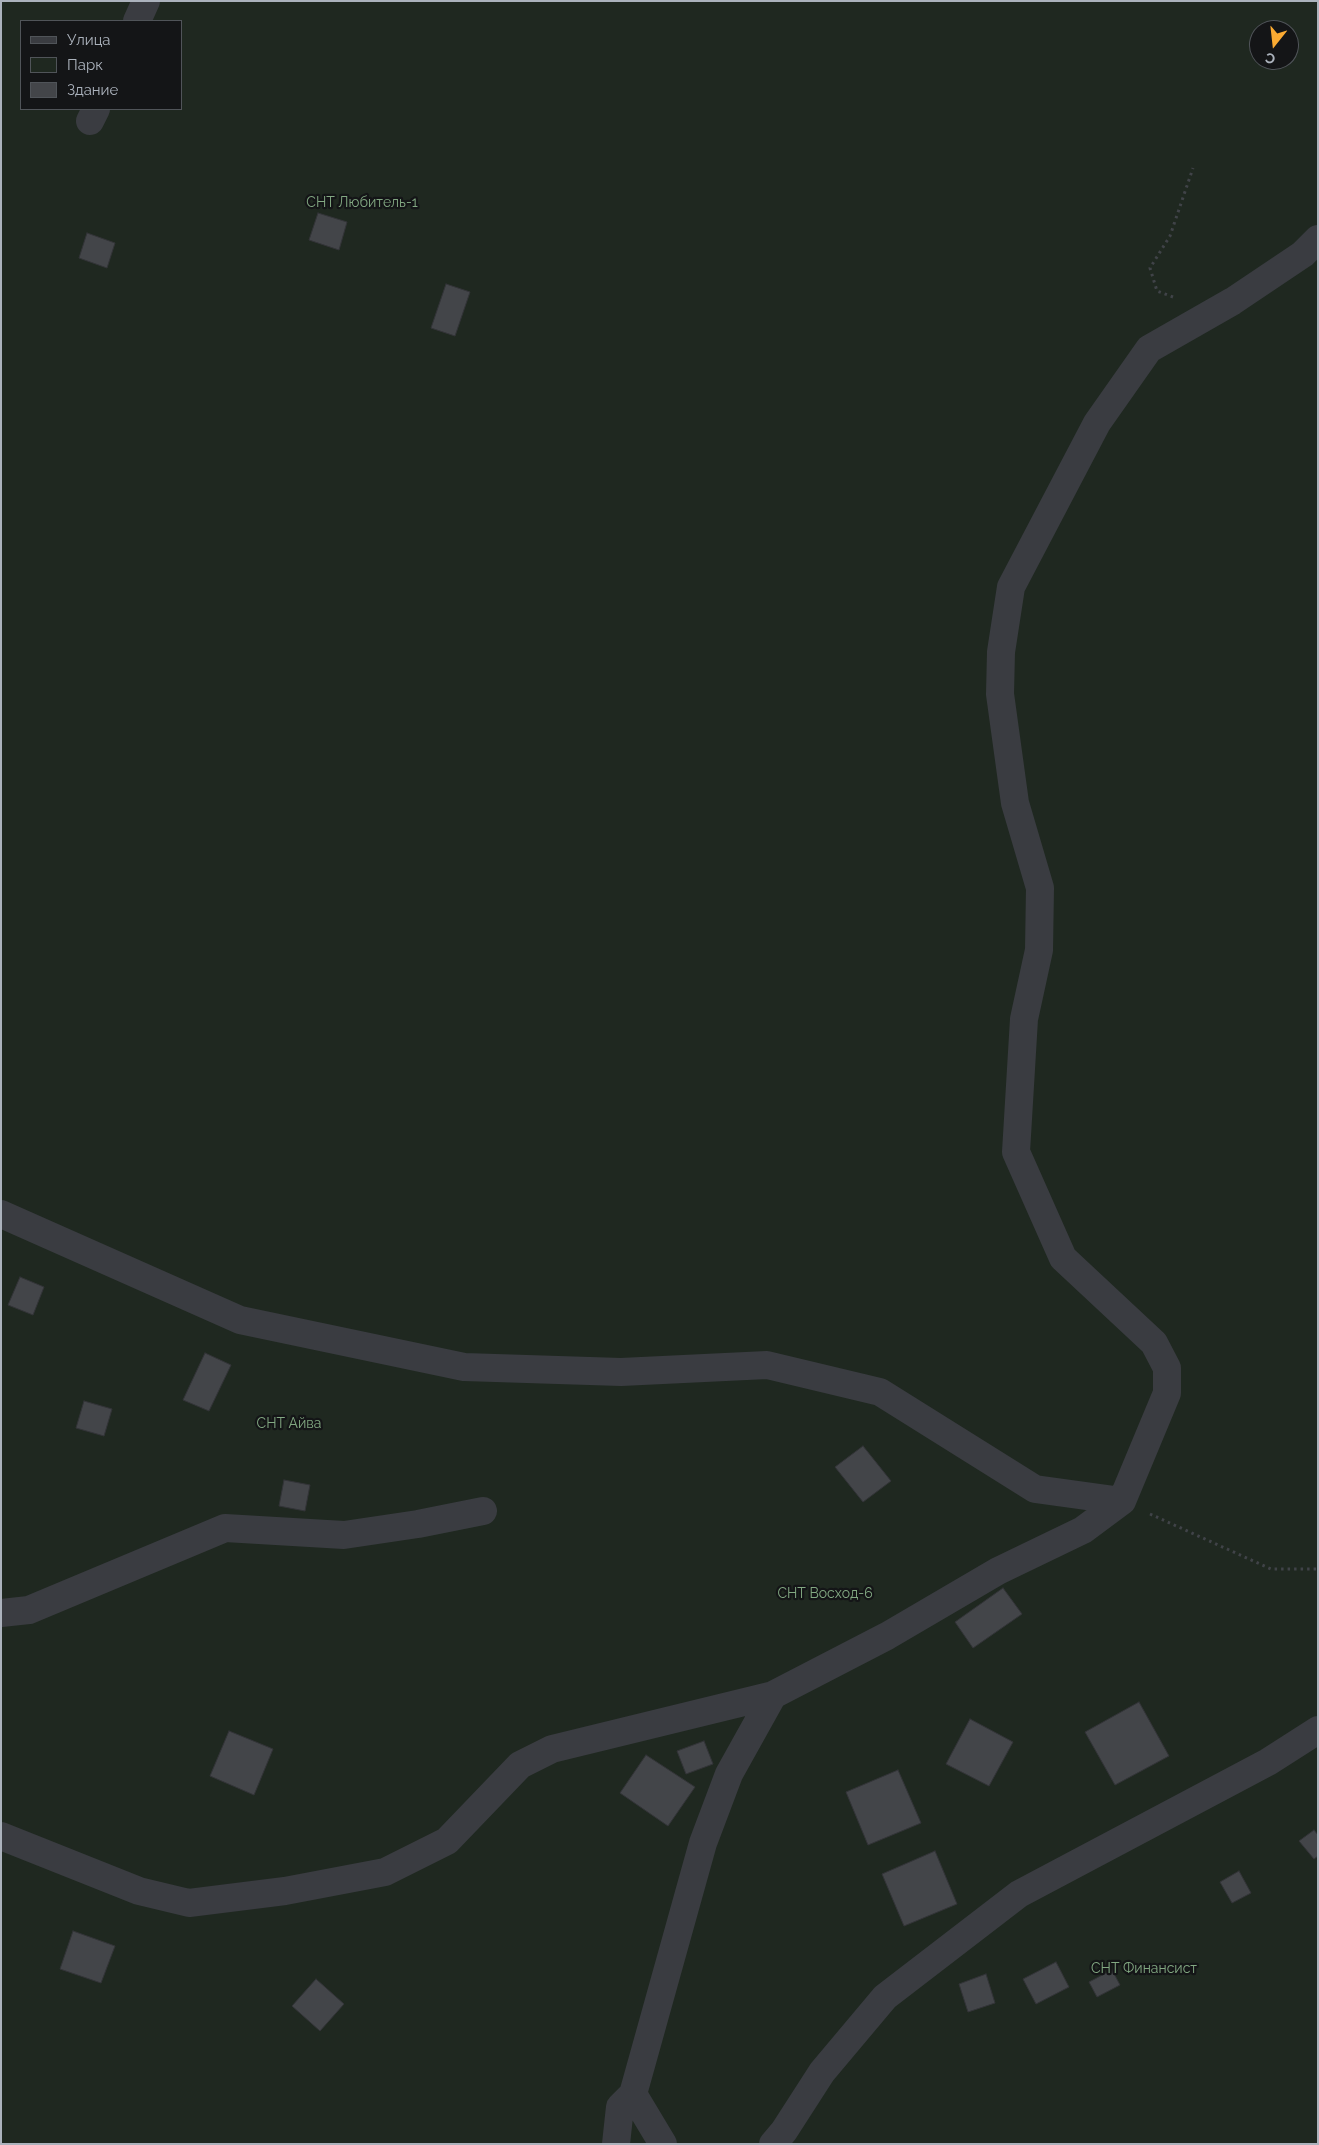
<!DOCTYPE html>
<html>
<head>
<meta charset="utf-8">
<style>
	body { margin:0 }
	#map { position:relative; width:1319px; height:2145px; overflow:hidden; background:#191a1c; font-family:Raleway,sans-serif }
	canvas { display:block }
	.frame { position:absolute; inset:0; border:2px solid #abb2bc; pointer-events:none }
	.legend { position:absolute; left:20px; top:20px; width:162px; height:90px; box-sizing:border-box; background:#141517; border:1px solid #505459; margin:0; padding:6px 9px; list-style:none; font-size:15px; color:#abb2bc }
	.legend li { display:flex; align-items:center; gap:10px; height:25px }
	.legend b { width:25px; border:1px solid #505459 }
	.north { position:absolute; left:1249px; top:20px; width:50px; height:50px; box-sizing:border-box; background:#141517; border:1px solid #505459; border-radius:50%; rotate:196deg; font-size:14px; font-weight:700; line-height:20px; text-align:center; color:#abb2bc }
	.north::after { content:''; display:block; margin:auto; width:18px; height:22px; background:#fbaa32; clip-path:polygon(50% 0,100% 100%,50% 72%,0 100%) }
</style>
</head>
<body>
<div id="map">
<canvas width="1319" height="2145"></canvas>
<div class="frame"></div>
<ul class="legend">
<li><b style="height:6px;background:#3a3c41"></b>Улица</li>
<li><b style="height:14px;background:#1f2820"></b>Парк</li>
<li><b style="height:14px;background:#434549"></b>Здание</li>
</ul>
<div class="north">С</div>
</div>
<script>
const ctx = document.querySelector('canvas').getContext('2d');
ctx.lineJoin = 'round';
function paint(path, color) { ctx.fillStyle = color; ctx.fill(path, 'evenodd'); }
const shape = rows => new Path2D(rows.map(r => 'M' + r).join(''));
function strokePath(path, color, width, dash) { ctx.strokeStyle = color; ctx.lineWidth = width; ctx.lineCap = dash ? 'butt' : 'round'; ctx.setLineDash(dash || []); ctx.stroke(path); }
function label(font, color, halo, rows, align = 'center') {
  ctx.font = font + ' Raleway,sans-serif'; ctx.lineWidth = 4.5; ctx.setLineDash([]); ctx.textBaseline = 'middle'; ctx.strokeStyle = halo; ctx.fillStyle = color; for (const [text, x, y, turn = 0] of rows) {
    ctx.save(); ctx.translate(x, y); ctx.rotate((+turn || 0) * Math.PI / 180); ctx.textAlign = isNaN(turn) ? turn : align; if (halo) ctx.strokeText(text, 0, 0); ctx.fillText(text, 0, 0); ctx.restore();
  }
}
const green = shape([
	[1,1,1318,1,1318,2144,1,2144],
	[21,21,181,21,181,109,21,109],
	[1259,30,1289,30,1289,60,1259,60]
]);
const building = shape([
	[318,213,347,222,339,250,309,240,318,213],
	[87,233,115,243,107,268,79,258,87,233],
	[446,284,470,292,455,336,431,328,446,284],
	[20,1277,44,1287,33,1315,8,1305,20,1277],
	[205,1353,231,1365,209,1411,183,1400,205,1353],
	[84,1401,112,1409,104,1436,76,1428,84,1401],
	[863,1446,891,1481,863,1502,835,1467,863,1446],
	[284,1480,310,1485,305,1511,279,1506,284,1480],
	[1003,1588,1022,1614,973,1648,955,1622,1003,1588],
	[1139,1702,1169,1756,1115,1785,1085,1732,1139,1702],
	[970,1719,1013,1742,989,1786,946,1764,970,1719],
	[229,1731,273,1749,254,1795,210,1776,229,1731],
	[704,1741,713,1764,686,1774,677,1751,704,1741],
	[646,1755,695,1787,668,1826,620,1793,646,1755],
	[898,1770,921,1823,868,1845,846,1792,898,1770],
	[1314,1830,1318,1835,1318,1856,1314,1859,1299,1841,1314,1830],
	[935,1851,957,1904,904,1926,882,1874,935,1851],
	[1239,1871,1251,1893,1232,1903,1220,1882,1239,1871],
	[73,1931,115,1946,101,1983,60,1969,73,1931],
	[1056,1962,1069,1987,1036,2004,1023,1979,1056,1962],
	[1112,1970,1120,1985,1097,1997,1089,1982,1112,1970],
	[986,1974,995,2003,968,2012,959,1984,986,1974],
	[316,1979,344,2004,320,2031,292,2006,316,1979]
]);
const path = shape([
	[1173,297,1157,291,1150,268,1170,236,1193,168],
	[1150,1514,1271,1569,1318,1569]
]);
const minor = shape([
	[137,21,146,1],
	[90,121,96,109],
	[1,1214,240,1320,464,1367,621,1372,767,1365,880,1392,1035,1489,1122,1501],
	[1,1613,29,1610,225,1528,344,1535,418,1524,483,1511],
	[1,1836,139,1891,189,1903,285,1891,385,1872,447,1841,520,1765,552,1749,773,1695,887,1636,998,1571,1083,1530,1122,1501,1167,1393,1167,1368,1154,1343,1063,1258,1016,1152,1024,1019,1039,950,1040,888,1015,803,1000,694,1001,652,1011,587,1097,423,1149,349,1233,301,1303,254,1318,239],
	[633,2094,663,2144],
	[616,2144,620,2107,633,2094,703,1843,729,1774,773,1695],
	[773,2144,784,2131,822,2072,885,1997,1019,1894,1268,1762,1318,1730]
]);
const parkNames = [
	["СНТ Любитель-1",362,203],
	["СНТ Айва",289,1424],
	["СНТ Восход-6",825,1594],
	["СНТ Финансист",1144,1969]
];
paint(green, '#1f2820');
paint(building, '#434549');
strokePath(building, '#333438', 1);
strokePath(path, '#404348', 3, [2.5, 4]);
strokePath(minor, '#3a3c41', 28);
label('14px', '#82a882', '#141517', parkNames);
</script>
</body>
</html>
